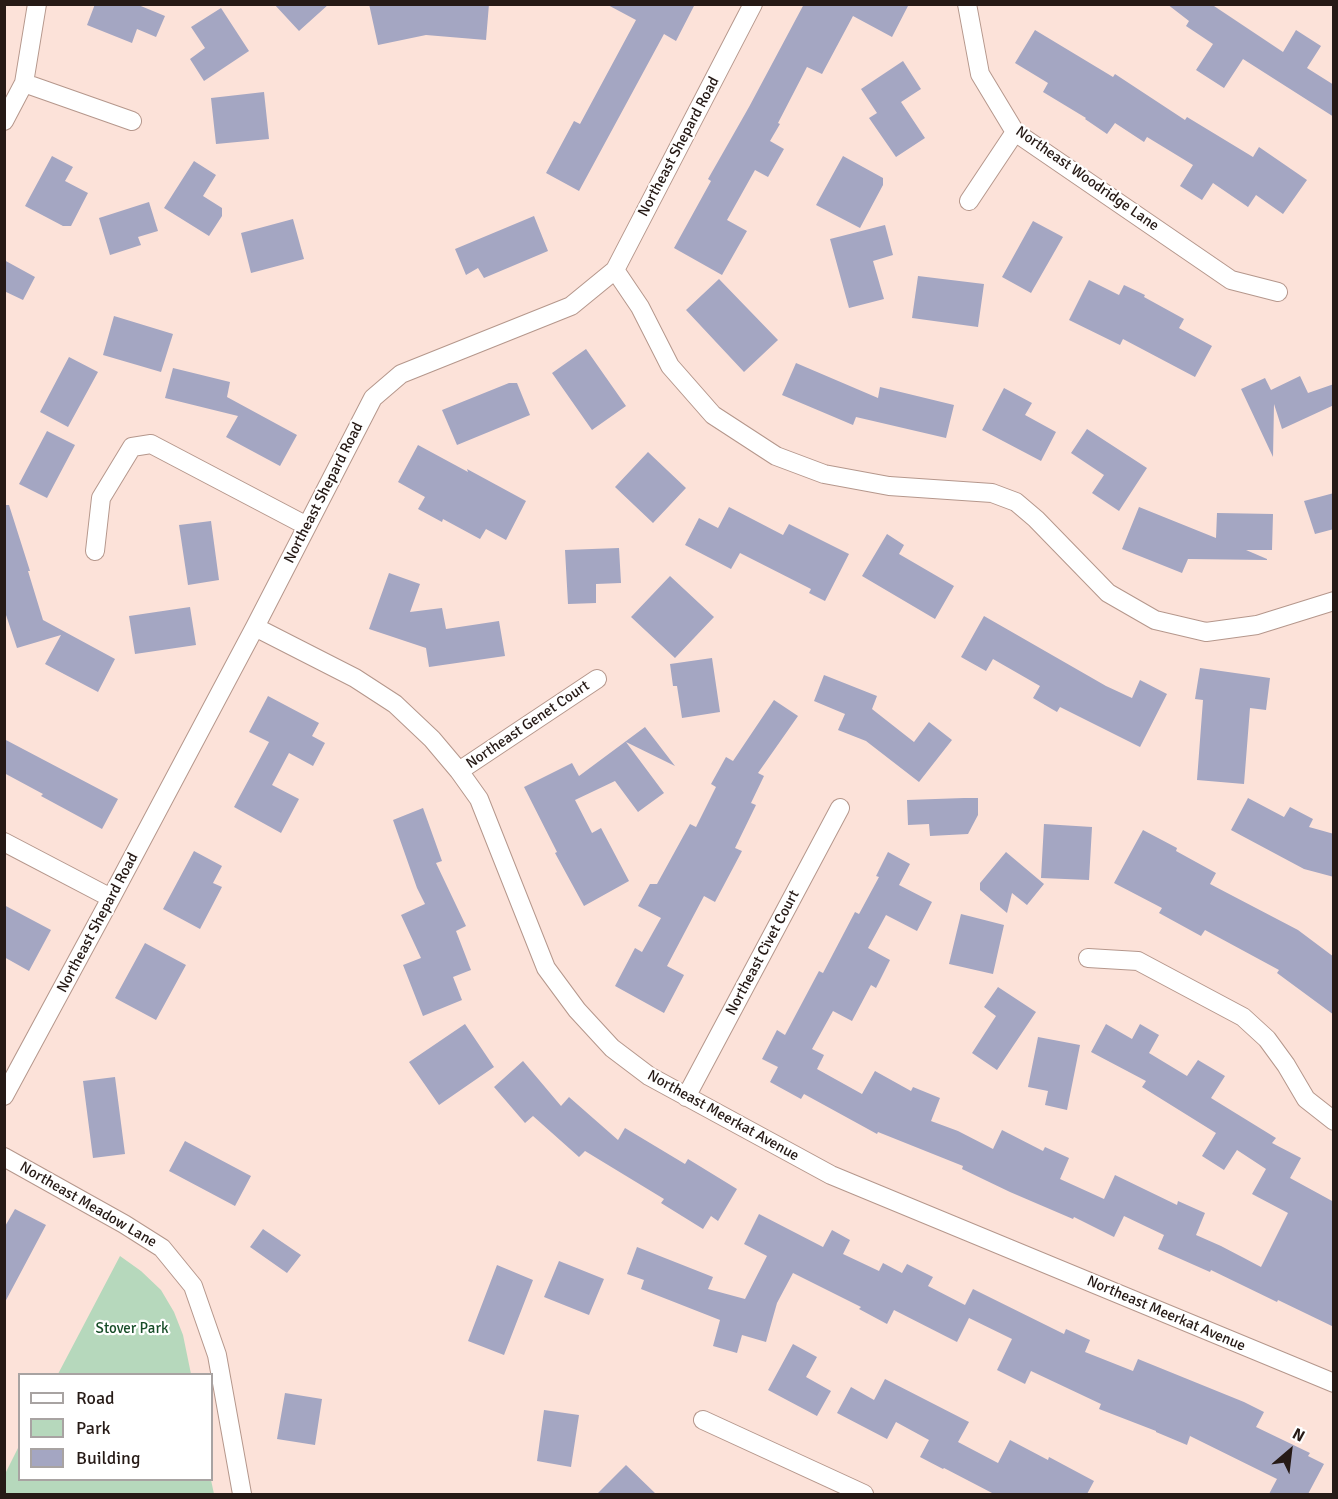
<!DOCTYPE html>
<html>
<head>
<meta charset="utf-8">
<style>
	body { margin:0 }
	#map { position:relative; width:1338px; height:1499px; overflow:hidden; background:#fce2d9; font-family:Signika,sans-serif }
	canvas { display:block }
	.frame { position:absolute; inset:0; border:6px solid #261a16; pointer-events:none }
	.legend { position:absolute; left:18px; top:1373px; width:195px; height:108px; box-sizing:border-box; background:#fff; border:2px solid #a8a3a2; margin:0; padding:8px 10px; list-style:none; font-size:18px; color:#261a16 }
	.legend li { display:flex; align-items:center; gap:12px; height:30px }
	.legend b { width:30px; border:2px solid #a8a3a2 }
	.north { position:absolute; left:1260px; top:1421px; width:60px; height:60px; -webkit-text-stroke:4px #fff; paint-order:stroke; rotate:28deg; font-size:16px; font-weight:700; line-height:24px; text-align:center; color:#261a16 }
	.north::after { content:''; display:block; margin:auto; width:21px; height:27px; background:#261a16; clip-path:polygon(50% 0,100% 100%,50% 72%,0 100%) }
</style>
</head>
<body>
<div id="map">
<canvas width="1338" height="1499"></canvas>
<div class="frame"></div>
<ul class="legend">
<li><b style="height:8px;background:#fff"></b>Road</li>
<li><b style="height:16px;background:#b6d8bc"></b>Park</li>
<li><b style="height:16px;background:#a4a6c2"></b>Building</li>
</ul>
<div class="north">N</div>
</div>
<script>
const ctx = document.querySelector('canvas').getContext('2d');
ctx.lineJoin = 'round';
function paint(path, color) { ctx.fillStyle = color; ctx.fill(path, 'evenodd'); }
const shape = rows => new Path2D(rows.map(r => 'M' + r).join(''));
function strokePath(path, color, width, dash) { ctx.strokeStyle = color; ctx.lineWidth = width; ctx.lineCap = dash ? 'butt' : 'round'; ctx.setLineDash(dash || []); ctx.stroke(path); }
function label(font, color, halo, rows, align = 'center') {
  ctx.font = font + ' Signika,sans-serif'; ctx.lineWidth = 4.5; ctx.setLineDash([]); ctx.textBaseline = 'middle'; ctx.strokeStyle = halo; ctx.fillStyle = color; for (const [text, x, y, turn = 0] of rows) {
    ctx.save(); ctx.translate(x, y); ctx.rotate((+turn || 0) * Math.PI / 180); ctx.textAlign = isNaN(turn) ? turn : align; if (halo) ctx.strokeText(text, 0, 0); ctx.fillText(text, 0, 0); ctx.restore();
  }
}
const green = shape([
	[120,1256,141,1271,161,1290,174,1312,183,1335,191,1374,58,1374],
	[19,1446,20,1480,211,1480,214,1494,5,1494,5,1474]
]);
const building = shape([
	[95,4,136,4,165,16,156,37,137,29,132,43,87,25],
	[274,4,329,4,299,31],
	[369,4,489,4,486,40,426,35,378,45],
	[606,4,695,4,676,41,664,34,579,191,546,173,574,121,580,124,636,20],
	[804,4,909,4,892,37,853,16,822,74,807,67,778,123,780,124,770,141,784,149,768,177,755,170,727,220,747,231,722,275,674,248,711,181,708,179,749,107],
	[1167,4,1211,4,1283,52,1296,30,1321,46,1307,68,1334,85,1334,117,1243,59,1224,88,1196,70,1213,44,1186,26,1189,21],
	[221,8,249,51,204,81,190,59,205,48,191,27],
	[1035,30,1113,77,1115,74,1185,120,1187,117,1253,157,1259,147,1307,180,1283,214,1256,195,1248,207,1213,183,1202,200,1180,186,1193,165,1147,137,1144,142,1115,123,1107,134,1085,119,1086,118,1043,92,1048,83,1015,63],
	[903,61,921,89,901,102,925,138,896,157,869,118,877,113,861,89],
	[264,92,269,139,216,144,211,98],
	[52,156,73,167,65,181,88,193,71,226,63,226,25,206],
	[843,156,883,178,883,185,860,228,816,205],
	[194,161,216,175,203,196,222,208,222,216,209,236,164,208],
	[149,202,158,231,138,237,141,245,110,255,99,218],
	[534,216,548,251,484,278,478,268,466,275,455,249],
	[293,219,304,259,251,273,241,233],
	[1033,221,1063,237,1031,293,1002,277],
	[885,225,893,255,873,261,884,299,849,308,830,239],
	[4,260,35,277,23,300,4,291],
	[918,276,984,284,978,327,912,318],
	[719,279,778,340,744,372,686,310],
	[1089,280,1119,295,1124,285,1145,295,1144,297,1184,319,1179,328,1212,346,1195,377,1123,339,1120,345,1069,320],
	[114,316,173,334,161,372,103,355],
	[586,349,626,406,592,430,552,373],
	[69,357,98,372,68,427,40,412],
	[796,363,878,398,880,387,954,405,946,438,856,417,853,425,782,395],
	[173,368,230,382,227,397,297,435,280,466,226,437,238,416,165,398],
	[1300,376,1308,393,1334,384,1334,405,1282,429,1274,404,1273,457,1241,389,1265,378,1271,390],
	[509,383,517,383,530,415,457,445,442,410],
	[1004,388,1032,403,1025,415,1056,432,1041,461,982,430],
	[1087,429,1147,468,1119,511,1092,493,1104,475,1071,453],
	[47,431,75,445,47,498,19,484],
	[418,445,468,472,467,469,526,501,506,540,486,529,480,539,443,519,442,522,418,509,425,497,398,482],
	[648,452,686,488,653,523,615,487],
	[1334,493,1334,529,1315,534,1304,501],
	[4,505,9,505,30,571,28,571,43,620,115,659,98,692,45,664,61,635,17,648,4,609],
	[729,507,783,535,789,524,849,554,825,601,809,593,811,589,740,553,731,569,685,545,699,518,718,528],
	[1139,507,1216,538,1217,513,1273,514,1272,550,1246,550,1267,559,1267,560,1188,559,1182,573,1122,549],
	[211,521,219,580,188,585,179,525],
	[887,534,904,545,899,554,954,586,935,619,862,576],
	[619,548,621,583,596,584,596,603,568,604,565,550],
	[389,573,420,584,410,612,442,608,446,629,499,621,505,656,429,667,426,648,369,629],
	[670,576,714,617,675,658,631,617],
	[190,607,196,645,135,654,129,616],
	[984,616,1106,686,1132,698,1140,680,1167,694,1140,747,1060,707,1057,712,1033,698,1040,686,993,659,986,671,961,657],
	[712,658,720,712,682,718,677,686,673,686,670,664],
	[1200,668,1270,678,1266,710,1250,708,1244,784,1197,780,1203,700,1195,699],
	[824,675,877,696,872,709,914,742,929,722,952,740,919,782,866,741,838,730,845,714,814,701],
	[268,696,319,723,312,736,325,743,313,766,289,753,272,785,299,799,281,833,234,807,269,742,249,732],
	[774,700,798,716,758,773,764,776,751,803,756,805,735,848,742,851,715,902,704,896,667,966,684,975,664,1013,615,986,635,948,642,952,661,918,638,906,650,884,657,884,690,824,696,827,716,787,711,784,726,757,733,761],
	[645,727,675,766,626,742,664,793,638,812,615,781,575,800,592,833,601,828,629,881,584,906,555,853,557,852,524,787,572,763,579,776],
	[4,739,118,799,102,829,41,796,43,794,4,773],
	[964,798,978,798,978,815,968,834,930,836,929,824,908,825,907,800],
	[1248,798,1284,817,1290,807,1313,819,1309,827,1334,834,1334,877,1304,869,1231,830],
	[423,808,442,861,436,863,466,926,456,931,471,970,453,977,462,1000,423,1016,403,965,421,958,401,915,425,904,417,888,393,820],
	[1044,824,1092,827,1089,880,1041,878],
	[1143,830,1177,848,1176,851,1216,873,1210,884,1298,930,1334,957,1334,1015,1277,973,1279,970,1205,930,1201,936,1159,913,1162,908,1114,883],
	[194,851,222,866,213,883,222,887,200,929,163,909],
	[888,852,910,864,899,885,932,902,917,931,886,915,868,948,890,960,876,988,871,985,852,1021,833,1011,812,1049,824,1055,817,1069,862,1094,875,1071,911,1091,913,1087,940,1098,931,1121,958,1131,993,1149,1002,1130,1043,1151,1045,1147,1069,1158,1060,1179,1104,1199,1115,1175,1177,1205,1178,1201,1205,1213,1196,1235,1221,1246,1261,1267,1288,1213,1252,1194,1266,1169,1237,1150,1224,1170,1202,1156,1216,1133,1142,1087,1146,1081,1091,1052,1106,1024,1132,1039,1140,1024,1159,1035,1149,1053,1187,1076,1198,1060,1225,1076,1211,1098,1276,1138,1272,1143,1301,1158,1290,1178,1334,1202,1334,1327,1278,1300,1277,1302,1211,1270,1210,1272,1158,1249,1164,1235,1124,1216,1114,1237,1074,1217,1073,1219,1010,1192,962,1169,963,1166,878,1132,877,1134,804,1094,801,1099,770,1082,778,1067,762,1059,777,1030,785,1035,819,971,823,973,855,912,859,914,879,877,876,876],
	[1006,852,1044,884,1027,905,1012,893,1007,913,980,890,980,883],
	[4,905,51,930,29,971,4,957],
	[961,914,1004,925,993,974,949,964],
	[145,943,186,965,156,1020,115,998],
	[998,987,1036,1012,997,1070,972,1053,996,1016,984,1007],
	[465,1024,494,1067,439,1105,409,1062],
	[1038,1037,1080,1045,1067,1110,1045,1105,1048,1091,1028,1087],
	[523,1061,561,1106,569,1097,618,1140,625,1128,685,1164,688,1159,737,1189,718,1221,711,1216,703,1229,661,1203,664,1199,585,1151,579,1157,533,1116,525,1123,494,1087],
	[115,1077,125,1154,93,1158,83,1081],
	[185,1141,251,1176,235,1206,169,1171],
	[15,1209,46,1225,4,1304,4,1228],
	[759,1214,823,1247,832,1230,850,1240,843,1254,879,1271,883,1263,902,1273,907,1264,933,1277,928,1286,965,1305,973,1289,1064,1334,1066,1329,1090,1340,1085,1352,1133,1371,1138,1359,1244,1402,1264,1412,1256,1427,1310,1453,1308,1456,1324,1464,1308,1494,1269,1494,1277,1479,1190,1436,1187,1445,1156,1432,1156,1431,1099,1409,1101,1404,1031,1371,1025,1384,997,1370,1012,1339,969,1318,957,1342,894,1310,887,1324,859,1309,861,1307,793,1273,777,1303,766,1342,742,1335,737,1353,713,1346,720,1320,641,1289,644,1280,627,1274,637,1247,713,1277,708,1289,745,1299,767,1256,744,1244],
	[263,1229,301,1255,287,1273,250,1247],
	[559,1261,604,1279,589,1315,544,1297],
	[497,1265,533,1280,504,1355,468,1341],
	[793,1344,817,1357,806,1377,831,1391,817,1416,768,1390],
	[885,1379,969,1422,958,1442,998,1463,1010,1440,1048,1460,1049,1457,1094,1481,1087,1494,994,1494,944,1468,943,1469,920,1457,929,1440,896,1422,887,1439,837,1413,851,1387,874,1400],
	[285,1393,322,1399,315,1445,277,1439],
	[544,1410,579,1415,571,1467,537,1461],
	[626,1465,656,1494,597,1494]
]);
const minor = shape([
	[967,4,980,74,1015,132,1231,280,1278,292],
	[24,83,132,121],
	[4,121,24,83,37,4],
	[969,201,1015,132],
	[615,270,640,307,670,366,713,415,776,456,824,474,889,486,992,493,1016,502,1036,519,1108,593,1155,620,1206,632,1257,625,1334,601],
	[95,551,101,498,132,447,151,444,307,526],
	[255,627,355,678,395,704,432,739,459,771,479,799,546,968,577,1010,612,1048,649,1076,831,1175,1334,1383],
	[459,771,597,679],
	[4,842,111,898],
	[1088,958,1138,961,1243,1017,1267,1039,1286,1065,1306,1099,1334,1121],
	[4,1096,111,898,255,627,373,398,401,374,571,306,615,270,753,4],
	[686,1097,840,808],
	[4,1157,124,1224,162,1248,193,1286,217,1355,242,1494],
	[703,1420,864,1494]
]);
const streetNames = [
	["Northeast Shepard Road",679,147,-62],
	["Northeast Woodridge Lane",1087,179,35],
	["Northeast Shepard Road",324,493,-63],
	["Northeast Genet Court",528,725,-34],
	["Northeast Shepard Road",98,923,-62],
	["Northeast Civet Court",763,953,-62],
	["Northeast Meerkat Avenue",723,1116,29],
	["Northeast Meadow Lane",88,1205,30],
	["Northeast Meerkat Avenue",1166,1314,23]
];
const parkNames = [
	["Stover Park",132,1329]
];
paint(green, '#b6d8bc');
paint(building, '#a4a6c2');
strokePath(minor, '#b5978c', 20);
strokePath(minor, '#fff', 18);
label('15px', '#261a16', '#fff', streetNames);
label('15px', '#174d28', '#fff', parkNames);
</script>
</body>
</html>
